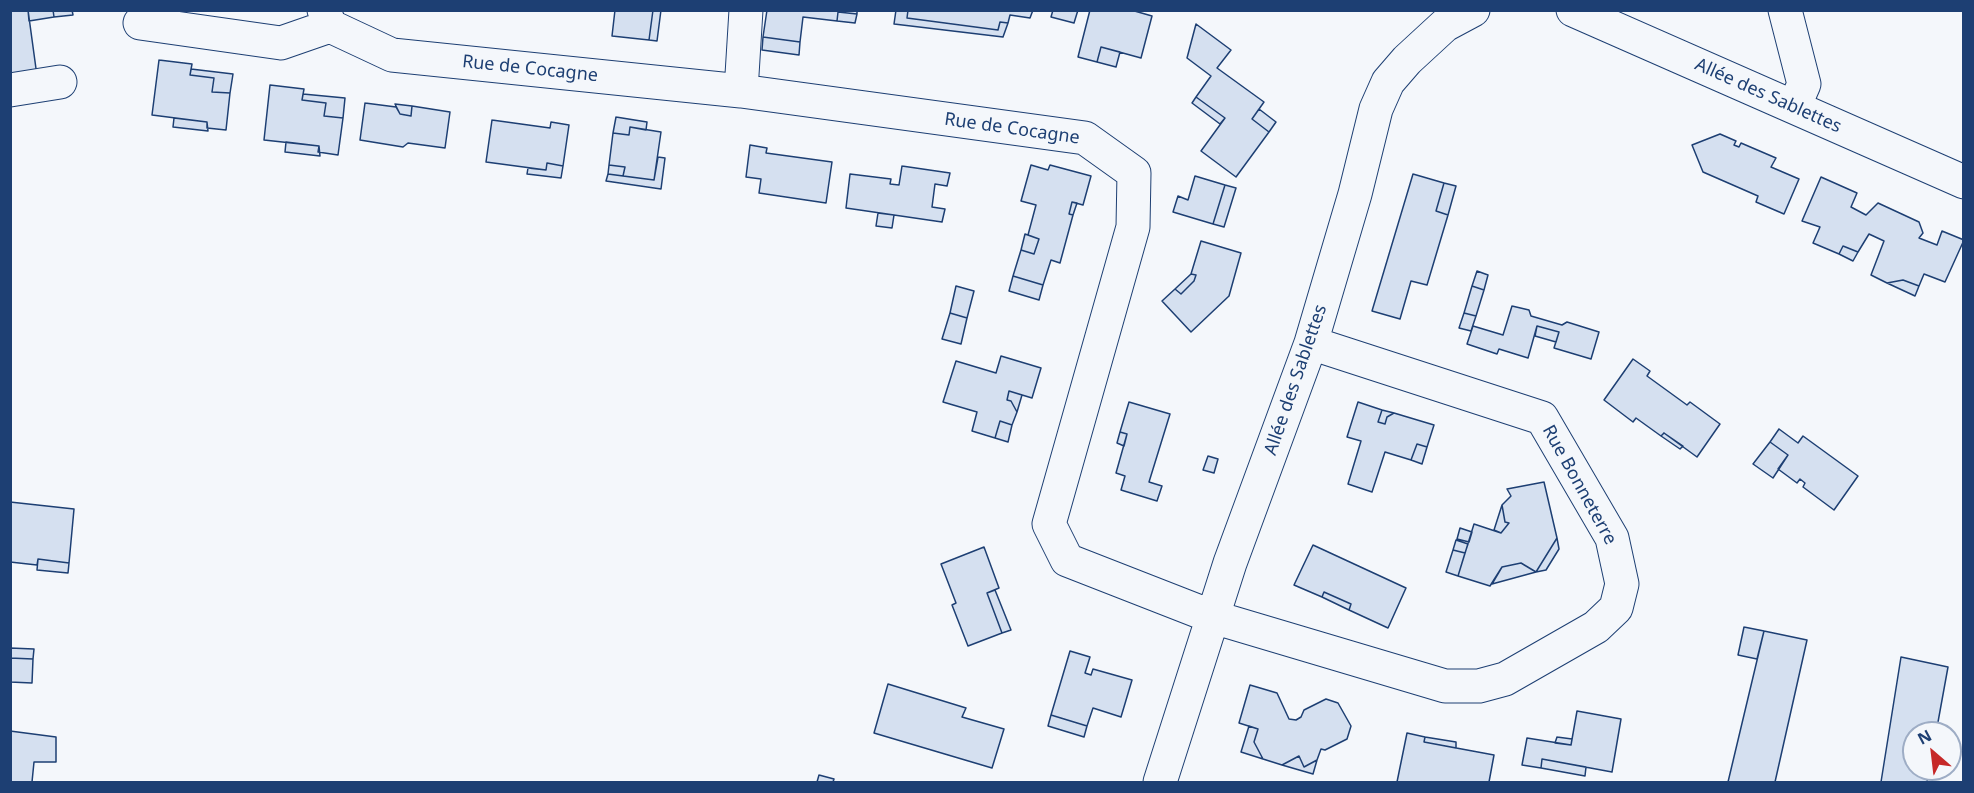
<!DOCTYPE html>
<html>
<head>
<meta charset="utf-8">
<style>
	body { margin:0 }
	#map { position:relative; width:1974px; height:793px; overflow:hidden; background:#f4f7fb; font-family:"Noto Sans",sans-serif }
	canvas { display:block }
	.frame { position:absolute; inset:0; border:12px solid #1d3f73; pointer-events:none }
	.north { position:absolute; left:1902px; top:721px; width:60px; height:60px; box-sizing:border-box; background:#f4f7fb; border:2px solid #9eadc5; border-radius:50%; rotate:332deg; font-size:16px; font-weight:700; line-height:24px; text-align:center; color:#1d3f73 }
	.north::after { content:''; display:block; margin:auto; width:21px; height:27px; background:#c62828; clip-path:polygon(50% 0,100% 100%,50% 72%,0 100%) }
</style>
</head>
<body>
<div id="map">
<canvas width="1974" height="793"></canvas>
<div class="frame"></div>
<div class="north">N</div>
</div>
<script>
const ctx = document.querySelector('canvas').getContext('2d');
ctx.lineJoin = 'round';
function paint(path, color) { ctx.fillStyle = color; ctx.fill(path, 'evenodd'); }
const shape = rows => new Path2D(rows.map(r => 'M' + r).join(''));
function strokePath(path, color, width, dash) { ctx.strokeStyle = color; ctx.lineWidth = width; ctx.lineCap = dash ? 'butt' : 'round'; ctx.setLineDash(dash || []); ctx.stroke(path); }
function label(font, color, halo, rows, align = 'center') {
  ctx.font = font + ' "Noto Sans",sans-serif'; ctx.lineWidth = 4.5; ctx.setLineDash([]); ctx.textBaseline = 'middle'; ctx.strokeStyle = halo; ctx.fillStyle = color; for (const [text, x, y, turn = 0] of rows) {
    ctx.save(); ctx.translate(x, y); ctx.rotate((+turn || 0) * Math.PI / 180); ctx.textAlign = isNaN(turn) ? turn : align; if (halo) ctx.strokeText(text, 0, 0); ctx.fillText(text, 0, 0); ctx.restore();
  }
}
const building = shape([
	[10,10,28,10,37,76,10,80,10,10],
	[28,10,53,10,54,17,29,21,28,10],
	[53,10,72,10,73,15,54,17,53,10],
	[615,10,653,10,649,40,612,36,615,10],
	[653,10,661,10,657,41,649,40,653,10],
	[767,10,857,10,857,14,838,12,837,21,803,17,800,42,763,37,767,10],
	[896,10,908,10,907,18,998,30,1000,22,1008,23,1003,37,894,24,896,10],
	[908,10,1033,10,1030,18,1010,15,1008,23,1000,22,998,30,907,18,908,10],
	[1053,10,1078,10,1074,23,1051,17,1053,10],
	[1090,10,1131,10,1152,16,1141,58,1101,47,1097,62,1078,57,1090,10],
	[838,12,857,14,855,23,837,21,838,12],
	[1196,24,1231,50,1217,68,1264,102,1252,119,1269,132,1236,177,1201,151,1225,118,1196,97,1211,76,1187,58,1196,24],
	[763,37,800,42,799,55,762,50,763,37],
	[1101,47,1120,52,1116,67,1097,62,1101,47],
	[159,60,192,64,190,75,214,78,212,92,230,93,226,130,207,128,207,122,152,115,159,60],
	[191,69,233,74,230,93,212,92,214,78,190,75,191,69],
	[270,85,304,89,302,100,326,103,324,116,343,118,338,155,318,152,319,146,264,140,270,85],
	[303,94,345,98,343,118,324,116,326,103,302,100,303,94],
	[1196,97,1225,118,1220,124,1192,103,1196,97],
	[365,103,396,107,400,114,411,116,412,106,450,112,445,148,408,143,403,147,360,140,365,103],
	[395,104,412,106,411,116,400,114,395,104],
	[1259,109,1276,122,1269,132,1252,119,1259,109],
	[616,117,647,122,646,130,630,127,629,135,613,133,616,117],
	[174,118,207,122,208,131,173,127,174,118],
	[492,120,550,128,551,122,569,125,563,166,547,163,546,170,486,162,492,120],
	[630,127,661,132,654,180,623,176,625,167,609,165,613,133,629,135,630,127],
	[1720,134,1736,141,1734,145,1739,147,1741,143,1776,158,1771,167,1799,179,1784,214,1756,202,1758,196,1703,172,1692,145,1720,134],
	[286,142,319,146,320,156,285,152,286,142],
	[750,145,767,148,766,153,832,162,826,203,759,193,761,179,746,177,750,145],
	[658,157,665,158,661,189,606,181,608,174,654,180,658,157],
	[547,163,563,166,561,178,527,174,528,168,546,170,547,163],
	[609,165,625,167,623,176,608,174,609,165],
	[1031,165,1048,170,1050,165,1091,176,1083,205,1072,202,1069,214,1073,215,1060,263,1051,260,1043,285,1013,276,1021,250,1034,254,1039,239,1028,235,1036,205,1021,201,1031,165],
	[902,166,950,173,947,186,935,184,932,207,945,209,942,222,846,208,850,174,891,179,890,184,899,185,902,166],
	[1413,174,1444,183,1436,211,1448,215,1427,285,1411,281,1400,319,1372,311,1413,174],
	[1195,176,1225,185,1213,224,1173,212,1178,196,1188,200,1195,176],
	[1821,177,1857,193,1851,207,1866,215,1878,203,1919,222,1923,233,1919,238,1937,245,1942,231,1964,240,1945,282,1924,274,1919,286,1903,280,1887,283,1871,275,1884,241,1869,234,1858,252,1843,246,1839,254,1813,243,1820,227,1802,221,1821,177],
	[1444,183,1456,186,1448,215,1436,211,1444,183],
	[1225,185,1236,188,1224,227,1213,224,1225,185],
	[1072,202,1077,203,1073,215,1069,214,1072,202],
	[878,213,894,215,892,228,876,226,878,213],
	[1025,234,1039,239,1034,254,1021,250,1025,234],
	[1201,241,1241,253,1229,296,1191,332,1162,301,1175,289,1181,294,1194,281,1196,275,1191,274,1201,241],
	[1843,246,1858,252,1853,261,1839,254,1843,246],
	[1477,271,1488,275,1484,290,1472,286,1477,271],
	[1191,274,1196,275,1194,281,1181,294,1175,289,1191,274],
	[1013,276,1043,285,1039,300,1009,291,1013,276],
	[1903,280,1919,286,1915,296,1887,283,1903,280],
	[956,286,974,291,967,318,950,313,956,286],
	[1472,286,1484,290,1476,316,1464,313,1472,286],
	[1512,306,1529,310,1531,316,1562,325,1567,322,1599,332,1591,359,1554,348,1559,332,1537,326,1528,358,1499,349,1497,354,1467,344,1473,326,1503,335,1512,306],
	[950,313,967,318,961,344,942,339,950,313],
	[1464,313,1476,316,1471,331,1459,328,1464,313],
	[1537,326,1559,332,1556,342,1535,336,1537,326],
	[1001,356,1041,368,1032,398,1009,391,1007,400,1011,401,1017,412,1012,425,1000,421,995,438,972,431,977,412,943,402,956,361,996,373,1001,356],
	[1633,359,1650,371,1647,376,1687,405,1690,402,1720,424,1697,457,1664,433,1661,436,1636,418,1633,422,1604,400,1633,359],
	[1009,391,1022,395,1017,412,1011,401,1007,400,1009,391],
	[1129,402,1170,414,1149,482,1162,486,1157,501,1121,490,1125,476,1116,473,1127,434,1120,432,1129,402],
	[1358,402,1382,410,1378,422,1385,424,1387,417,1394,413,1434,425,1427,447,1417,444,1411,460,1385,452,1372,492,1348,484,1361,441,1347,437,1358,402],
	[1382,410,1394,413,1387,417,1385,424,1378,422,1382,410],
	[1000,421,1012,425,1008,442,995,438,1000,421],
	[1779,429,1798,443,1803,436,1858,476,1834,510,1803,487,1805,483,1800,479,1797,483,1778,469,1788,455,1770,442,1779,429],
	[1120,432,1127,434,1124,446,1117,443,1120,432],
	[1664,433,1683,446,1680,449,1661,436,1664,433],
	[1770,442,1788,455,1773,478,1753,464,1770,442],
	[1417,444,1427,447,1422,464,1411,460,1417,444],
	[1208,456,1218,459,1214,473,1203,470,1208,456],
	[1544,482,1557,538,1536,572,1521,563,1502,567,1490,586,1458,576,1474,524,1501,533,1509,523,1505,522,1502,505,1511,496,1507,489,1544,482],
	[10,502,74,509,69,563,38,559,37,565,10,562,10,502],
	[1502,505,1505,522,1509,523,1501,533,1494,530,1502,505],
	[1460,528,1472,532,1469,542,1457,539,1460,528],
	[1557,538,1559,549,1546,570,1536,572,1557,538],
	[1456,540,1468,544,1465,553,1453,550,1456,540],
	[1313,545,1406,588,1388,628,1349,610,1351,604,1324,592,1322,597,1294,585,1313,545],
	[984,547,999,588,987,593,1002,633,968,646,952,605,956,603,941,564,984,547],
	[1453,550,1465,553,1458,576,1446,572,1453,550],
	[38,559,69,563,68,573,37,570,38,559],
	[1521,563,1536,572,1492,584,1502,567,1521,563],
	[995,590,1011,630,1002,633,987,593,995,590],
	[1324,592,1351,604,1349,610,1322,597,1324,592],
	[1744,627,1764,631,1757,659,1738,655,1744,627],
	[1764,631,1807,640,1775,782,1728,782,1764,631],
	[10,648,34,649,33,659,10,658,10,648],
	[1070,651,1090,657,1085,673,1091,675,1093,669,1132,680,1121,717,1093,708,1087,726,1051,715,1070,651],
	[1901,657,1948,667,1936,733,1914,733,1914,769,1929,769,1927,782,1881,782,1901,657],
	[10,658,33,659,32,683,10,682,10,658],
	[888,684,966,708,962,717,1004,729,992,768,874,733,888,684],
	[1250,685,1277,693,1289,719,1296,720,1301,717,1304,710,1326,699,1338,703,1351,726,1347,739,1325,750,1321,749,1317,760,1304,767,1299,756,1282,765,1263,759,1254,742,1258,729,1239,723,1250,685],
	[1577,711,1621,719,1612,772,1542,759,1541,768,1522,765,1527,738,1571,745,1577,711],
	[1051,715,1087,726,1084,737,1048,726,1051,715],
	[1249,726,1258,729,1254,742,1263,759,1241,752,1249,726],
	[10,731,56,737,56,762,34,762,32,782,10,782,10,731],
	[1407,733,1425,737,1424,742,1494,755,1489,782,1397,782,1407,733],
	[1425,737,1456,742,1456,748,1424,742,1425,737],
	[1557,737,1572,739,1571,745,1555,743,1557,737],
	[1299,756,1304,767,1317,760,1313,774,1282,765,1299,756],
	[1542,759,1586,767,1585,776,1541,768,1542,759],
	[819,775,834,779,833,782,817,782,819,775]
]);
const minor = shape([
	[324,10,330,26,392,55,741,91,1085,138,1134,173,1133,227,1049,524,1067,560,1213,617,1445,686,1479,686,1505,679,1596,627,1616,608,1622,584,1612,538,1542,418,1311,343],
	[1573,10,1964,182],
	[1785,10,1804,84,1794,107],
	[140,23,281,43,330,26],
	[10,90,60,82],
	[741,91,746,10],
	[1160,782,1230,563,1311,343,1355,194,1376,109,1388,82,1407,60,1445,25,1473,10]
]);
const streetNames = [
	["Rue de Cocagne",530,69,6],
	["Allée des Sablettes",1768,96,24],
	["Rue de Cocagne",1012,129,8],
	["Allée des Sablettes",1296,380,-71],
	["Rue Bonneterre",1579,485,61]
];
paint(building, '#d5e0f0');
strokePath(building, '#1d3f73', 1.5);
strokePath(minor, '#1d3f73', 35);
strokePath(minor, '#f4f7fb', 33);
label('18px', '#1d3f73', '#f4f7fb', streetNames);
</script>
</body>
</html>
